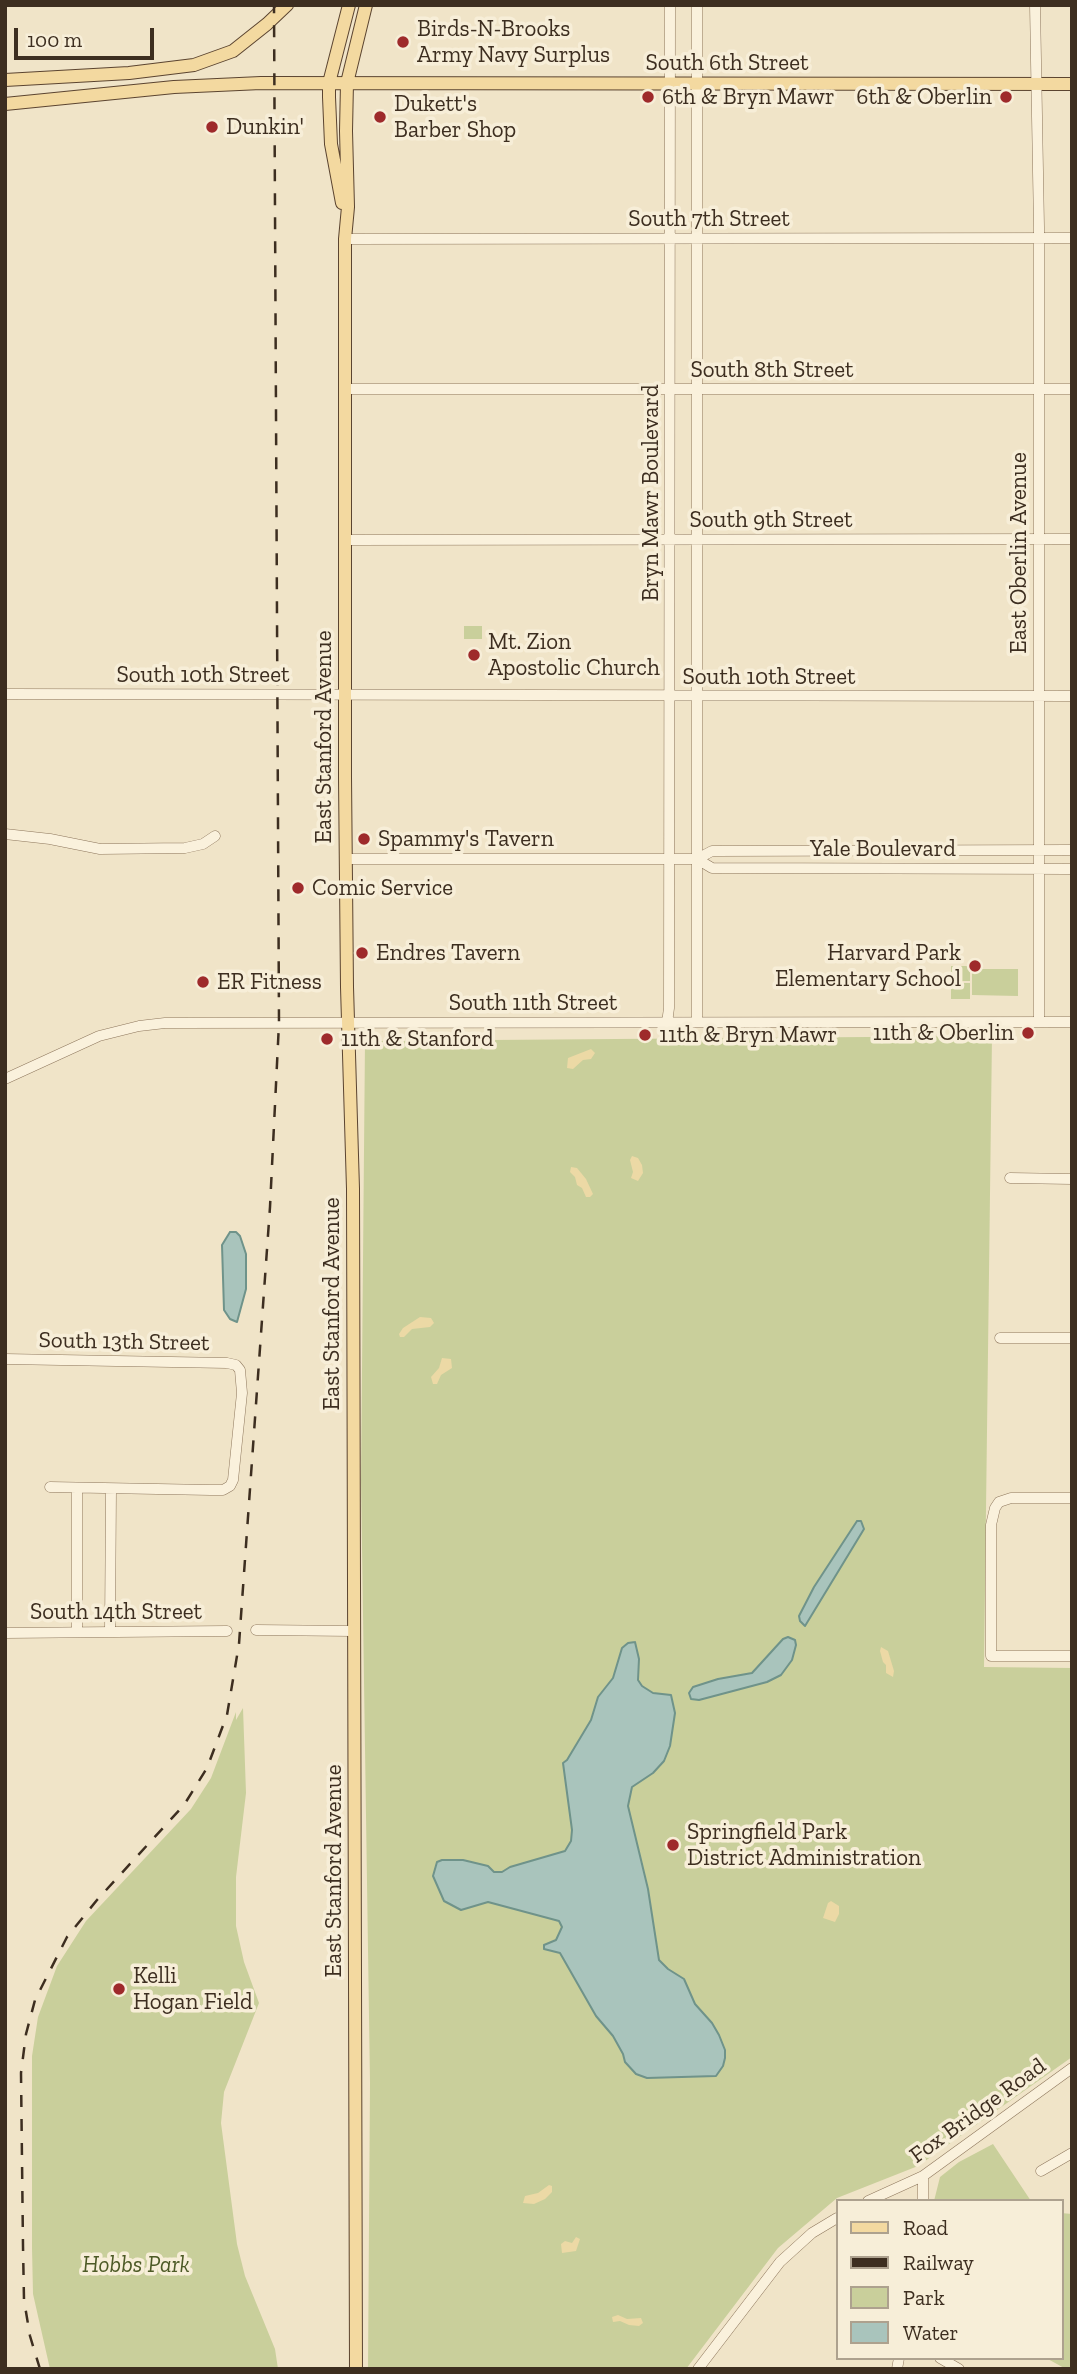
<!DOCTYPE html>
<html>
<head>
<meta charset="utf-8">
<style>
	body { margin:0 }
	#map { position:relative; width:1077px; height:2374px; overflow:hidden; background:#f0e4c8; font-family:"Zilla Slab",serif }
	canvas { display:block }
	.frame { position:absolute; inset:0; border:7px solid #3d2e20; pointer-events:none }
	.legend { position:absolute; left:836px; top:2199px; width:228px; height:161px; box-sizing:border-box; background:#f7eed8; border:2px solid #ada18e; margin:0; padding:9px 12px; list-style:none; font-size:21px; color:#3d2e20 }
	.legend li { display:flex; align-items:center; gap:14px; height:35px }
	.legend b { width:35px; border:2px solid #ada18e }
	.scale { position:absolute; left:14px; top:28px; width:140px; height:32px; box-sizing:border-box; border:4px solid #3d2e20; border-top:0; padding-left:9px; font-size:21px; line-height:24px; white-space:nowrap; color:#3d2e20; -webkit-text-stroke:5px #f7eed8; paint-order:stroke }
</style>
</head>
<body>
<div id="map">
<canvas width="1077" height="2374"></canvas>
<div class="frame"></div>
<ul class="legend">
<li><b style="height:9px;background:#f3d9a0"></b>Road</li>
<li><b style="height:9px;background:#3d2e20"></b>Railway</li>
<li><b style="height:19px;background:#c9cf9b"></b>Park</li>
<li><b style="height:19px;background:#a9c4bc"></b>Water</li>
</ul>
<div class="scale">100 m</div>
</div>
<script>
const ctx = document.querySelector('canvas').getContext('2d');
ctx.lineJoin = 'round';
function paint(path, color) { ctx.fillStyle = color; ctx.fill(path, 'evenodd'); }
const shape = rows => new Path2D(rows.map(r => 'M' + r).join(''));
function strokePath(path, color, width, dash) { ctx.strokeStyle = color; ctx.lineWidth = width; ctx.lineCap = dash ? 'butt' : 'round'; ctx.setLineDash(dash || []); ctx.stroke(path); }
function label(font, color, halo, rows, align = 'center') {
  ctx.font = font + ' "Zilla Slab",serif'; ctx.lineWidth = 7; ctx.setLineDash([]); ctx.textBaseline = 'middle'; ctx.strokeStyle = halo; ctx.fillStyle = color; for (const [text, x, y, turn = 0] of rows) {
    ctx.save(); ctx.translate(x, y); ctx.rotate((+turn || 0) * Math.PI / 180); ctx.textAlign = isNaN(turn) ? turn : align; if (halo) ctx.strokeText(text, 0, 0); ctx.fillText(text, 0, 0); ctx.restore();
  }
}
const green = shape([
	[464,626,482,626,482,639,464,639],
	[951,966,970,966,970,981,951,981],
	[972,969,1018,969,1018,996,972,995],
	[951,983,970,983,970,999,951,999],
	[992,1036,984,1667,1072,1668,1072,2057,918,2166,837,2198,778,2248,686,2369,368,2369,370,2083,361,1480,365,1041],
	[243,1708,246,1793,236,1877,236,1926,244,1962,259,2003,224,2092,221,2123,237,2244,245,2276,275,2349,278,2369,50,2369,33,2294,32,2248,32,2056,38,2017,57,1966,86,1921,191,1809,211,1778,236,1712,236,1720],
	[993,2144,1031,2201,934,2201,940,2177,959,2162],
	[1061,2213,1072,2214,1072,2369,1066,2369,1046,2358,1061,2358]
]);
const sand = shape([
	[591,1049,595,1053,591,1059,583,1060,573,1069,567,1068,568,1058],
	[632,1156,638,1158,642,1165,643,1173,638,1181,631,1178,633,1172,630,1160],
	[571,1167,577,1168,586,1179,593,1194,590,1197,586,1197,582,1188,577,1185,575,1177,570,1172],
	[420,1317,431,1318,434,1323,430,1327,412,1329,404,1337,400,1337,399,1334,403,1328],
	[442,1358,451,1359,452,1368,441,1375,437,1384,433,1384,431,1377,439,1368],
	[881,1647,888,1651,894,1671,893,1677,886,1673,886,1665,883,1662,880,1651],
	[831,1901,839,1906,839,1914,835,1922,823,1918,828,1903],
	[549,2185,552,2186,552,2192,545,2199,534,2204,523,2203,525,2196,538,2193],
	[576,2237,580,2239,576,2251,562,2253,561,2244,565,2241,572,2243],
	[618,2315,627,2319,641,2318,643,2323,639,2326,629,2325,620,2321,613,2322,612,2317]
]);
const water = shape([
	[230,1232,236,1232,240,1236,246,1254,246,1289,237,1322,230,1319,224,1310,222,1245,230,1232],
	[857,1521,861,1521,864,1529,805,1626,800,1621,799,1616,814,1587,857,1521],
	[788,1637,795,1640,796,1645,792,1660,781,1675,767,1682,699,1700,691,1699,689,1693,693,1687,718,1679,752,1673,783,1639,788,1637],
	[635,1642,639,1659,638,1680,642,1686,653,1693,671,1695,675,1713,670,1746,664,1761,653,1773,632,1787,628,1806,648,1889,659,1960,668,1969,684,1979,695,2004,712,2023,719,2035,725,2050,725,2058,723,2066,716,2076,647,2078,636,2074,625,2062,623,2054,613,2036,596,2016,560,1953,544,1949,544,1945,556,1940,562,1927,559,1921,488,1902,461,1910,444,1901,433,1876,437,1862,442,1860,463,1860,488,1866,494,1872,502,1872,510,1867,565,1851,571,1841,572,1830,563,1763,567,1760,591,1720,598,1697,613,1678,622,1648,628,1643,635,1642]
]);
const minor = shape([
	[697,5,697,1022],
	[1035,5,1039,227,1039,1022],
	[345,239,1072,238],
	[345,389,1072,389],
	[345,540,1072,539],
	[5,694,1072,696],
	[5,834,50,839,100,849,185,848,203,844,215,836],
	[345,859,697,859,712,851,1072,850],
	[697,859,712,868,1072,869],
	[667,1023,669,1008,670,5],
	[5,1079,99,1036,139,1026,165,1023,1072,1022],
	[1010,1178,1072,1179],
	[1000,1338,1072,1338],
	[5,1359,227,1363,236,1365,240,1370,242,1393,233,1480,230,1486,223,1490,211,1490,50,1487],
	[1072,1498,1011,1498,999,1502,995,1508,991,1525,991,1656,1072,1656],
	[256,1630,353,1631],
	[77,1631,77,1489],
	[110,1631,111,1489],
	[5,1633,227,1631],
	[1041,2171,1072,2153],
	[923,2176,923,2201],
	[868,2201,923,2176,1072,2068],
	[940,2358,959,2369],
	[698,2369,780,2262,812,2233,837,2218],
	[897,2369,899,2358]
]);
const major = shape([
	[5,80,129,73,194,65,233,51,267,24,287,5],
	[5,104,174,87,261,83,1072,84],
	[342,203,331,144,329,97,329,83,349,5],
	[356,2369,353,1189,347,987,345,777,345,239,348,207,346,131,347,83,366,5]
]);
const rail = shape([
	[40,2369,30,2336,24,2300,23,2246,21,2073,26,2034,35,2000,67,1937,97,1900,184,1805,207,1768,227,1715,239,1644,270,1207,279,1023,274,5]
]);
const markers = [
	[403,42,7,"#9e2a2b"],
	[648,97,7,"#9e2a2b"],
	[1006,97,7,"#9e2a2b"],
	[380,117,7,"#9e2a2b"],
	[212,127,7,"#9e2a2b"],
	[474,655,7,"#9e2a2b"],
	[364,839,7,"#9e2a2b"],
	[298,888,7,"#9e2a2b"],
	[362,953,7,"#9e2a2b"],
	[975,966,7,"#9e2a2b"],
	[203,982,7,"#9e2a2b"],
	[1028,1033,7,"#9e2a2b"],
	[645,1035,7,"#9e2a2b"],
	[327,1039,7,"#9e2a2b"],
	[673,1845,7,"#9e2a2b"],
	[119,1989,7,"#9e2a2b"]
];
const poiNames = [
	["Birds-N-Brooks",417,29],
	["Army Navy Surplus",417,55],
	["6th & Bryn Mawr",662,97],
	["6th & Oberlin",992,97,"right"],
	["Dukett's",394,104],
	["Barber Shop",394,130],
	["Dunkin'",226,127],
	["Mt. Zion",488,642],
	["Apostolic Church",488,668],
	["Spammy's Tavern",378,839],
	["Comic Service",312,888],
	["Endres Tavern",376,953],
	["Harvard Park",961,953,"right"],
	["Elementary School",961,979,"right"],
	["ER Fitness",217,982],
	["11th & Oberlin",1014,1033,"right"],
	["11th & Bryn Mawr",659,1035],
	["11th & Stanford",341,1039],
	["Springfield Park",687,1832],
	["District Administration",687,1858],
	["Kelli",133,1976],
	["Hogan Field",133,2002]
];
const streetNames = [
	["South 6th Street",727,63],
	["South 7th Street",709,219],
	["South 8th Street",772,370],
	["Bryn Mawr Boulevard",651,493,-90],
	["South 9th Street",771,520],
	["East Oberlin Avenue",1019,553,-90],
	["South 10th Street",203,675],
	["South 10th Street",769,677],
	["East Stanford Avenue",324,737,-90],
	["Yale Boulevard",883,849],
	["South 11th Street",533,1003],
	["East Stanford Avenue",332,1304,-90],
	["South 13th Street",124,1342,1],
	["South 14th Street",116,1612],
	["East Stanford Avenue",334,1871,-90],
	["Fox Bridge Road",978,2111,-36]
];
const parkNames = [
	["Hobbs Park",136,2265]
];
paint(green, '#c9cf9b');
paint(sand, '#ecd9a5');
paint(water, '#a9c4bc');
strokePath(water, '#6f938a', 2);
strokePath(minor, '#8d765c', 11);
strokePath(major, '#5b4430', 14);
strokePath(minor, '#faf1dc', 10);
strokePath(major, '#f3d9a0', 12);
strokePath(rail, '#3d2e20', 2.5, [12, 12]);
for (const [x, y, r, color] of markers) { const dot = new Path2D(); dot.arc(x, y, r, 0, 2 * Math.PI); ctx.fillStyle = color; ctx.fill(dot); strokePath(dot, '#f7eed8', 2.5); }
label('23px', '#3d2e20', '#f7eed8', poiNames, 'left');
label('23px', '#3d2e20', '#f7eed8', streetNames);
label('italic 23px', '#4d5a26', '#f7eed8', parkNames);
</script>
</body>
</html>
